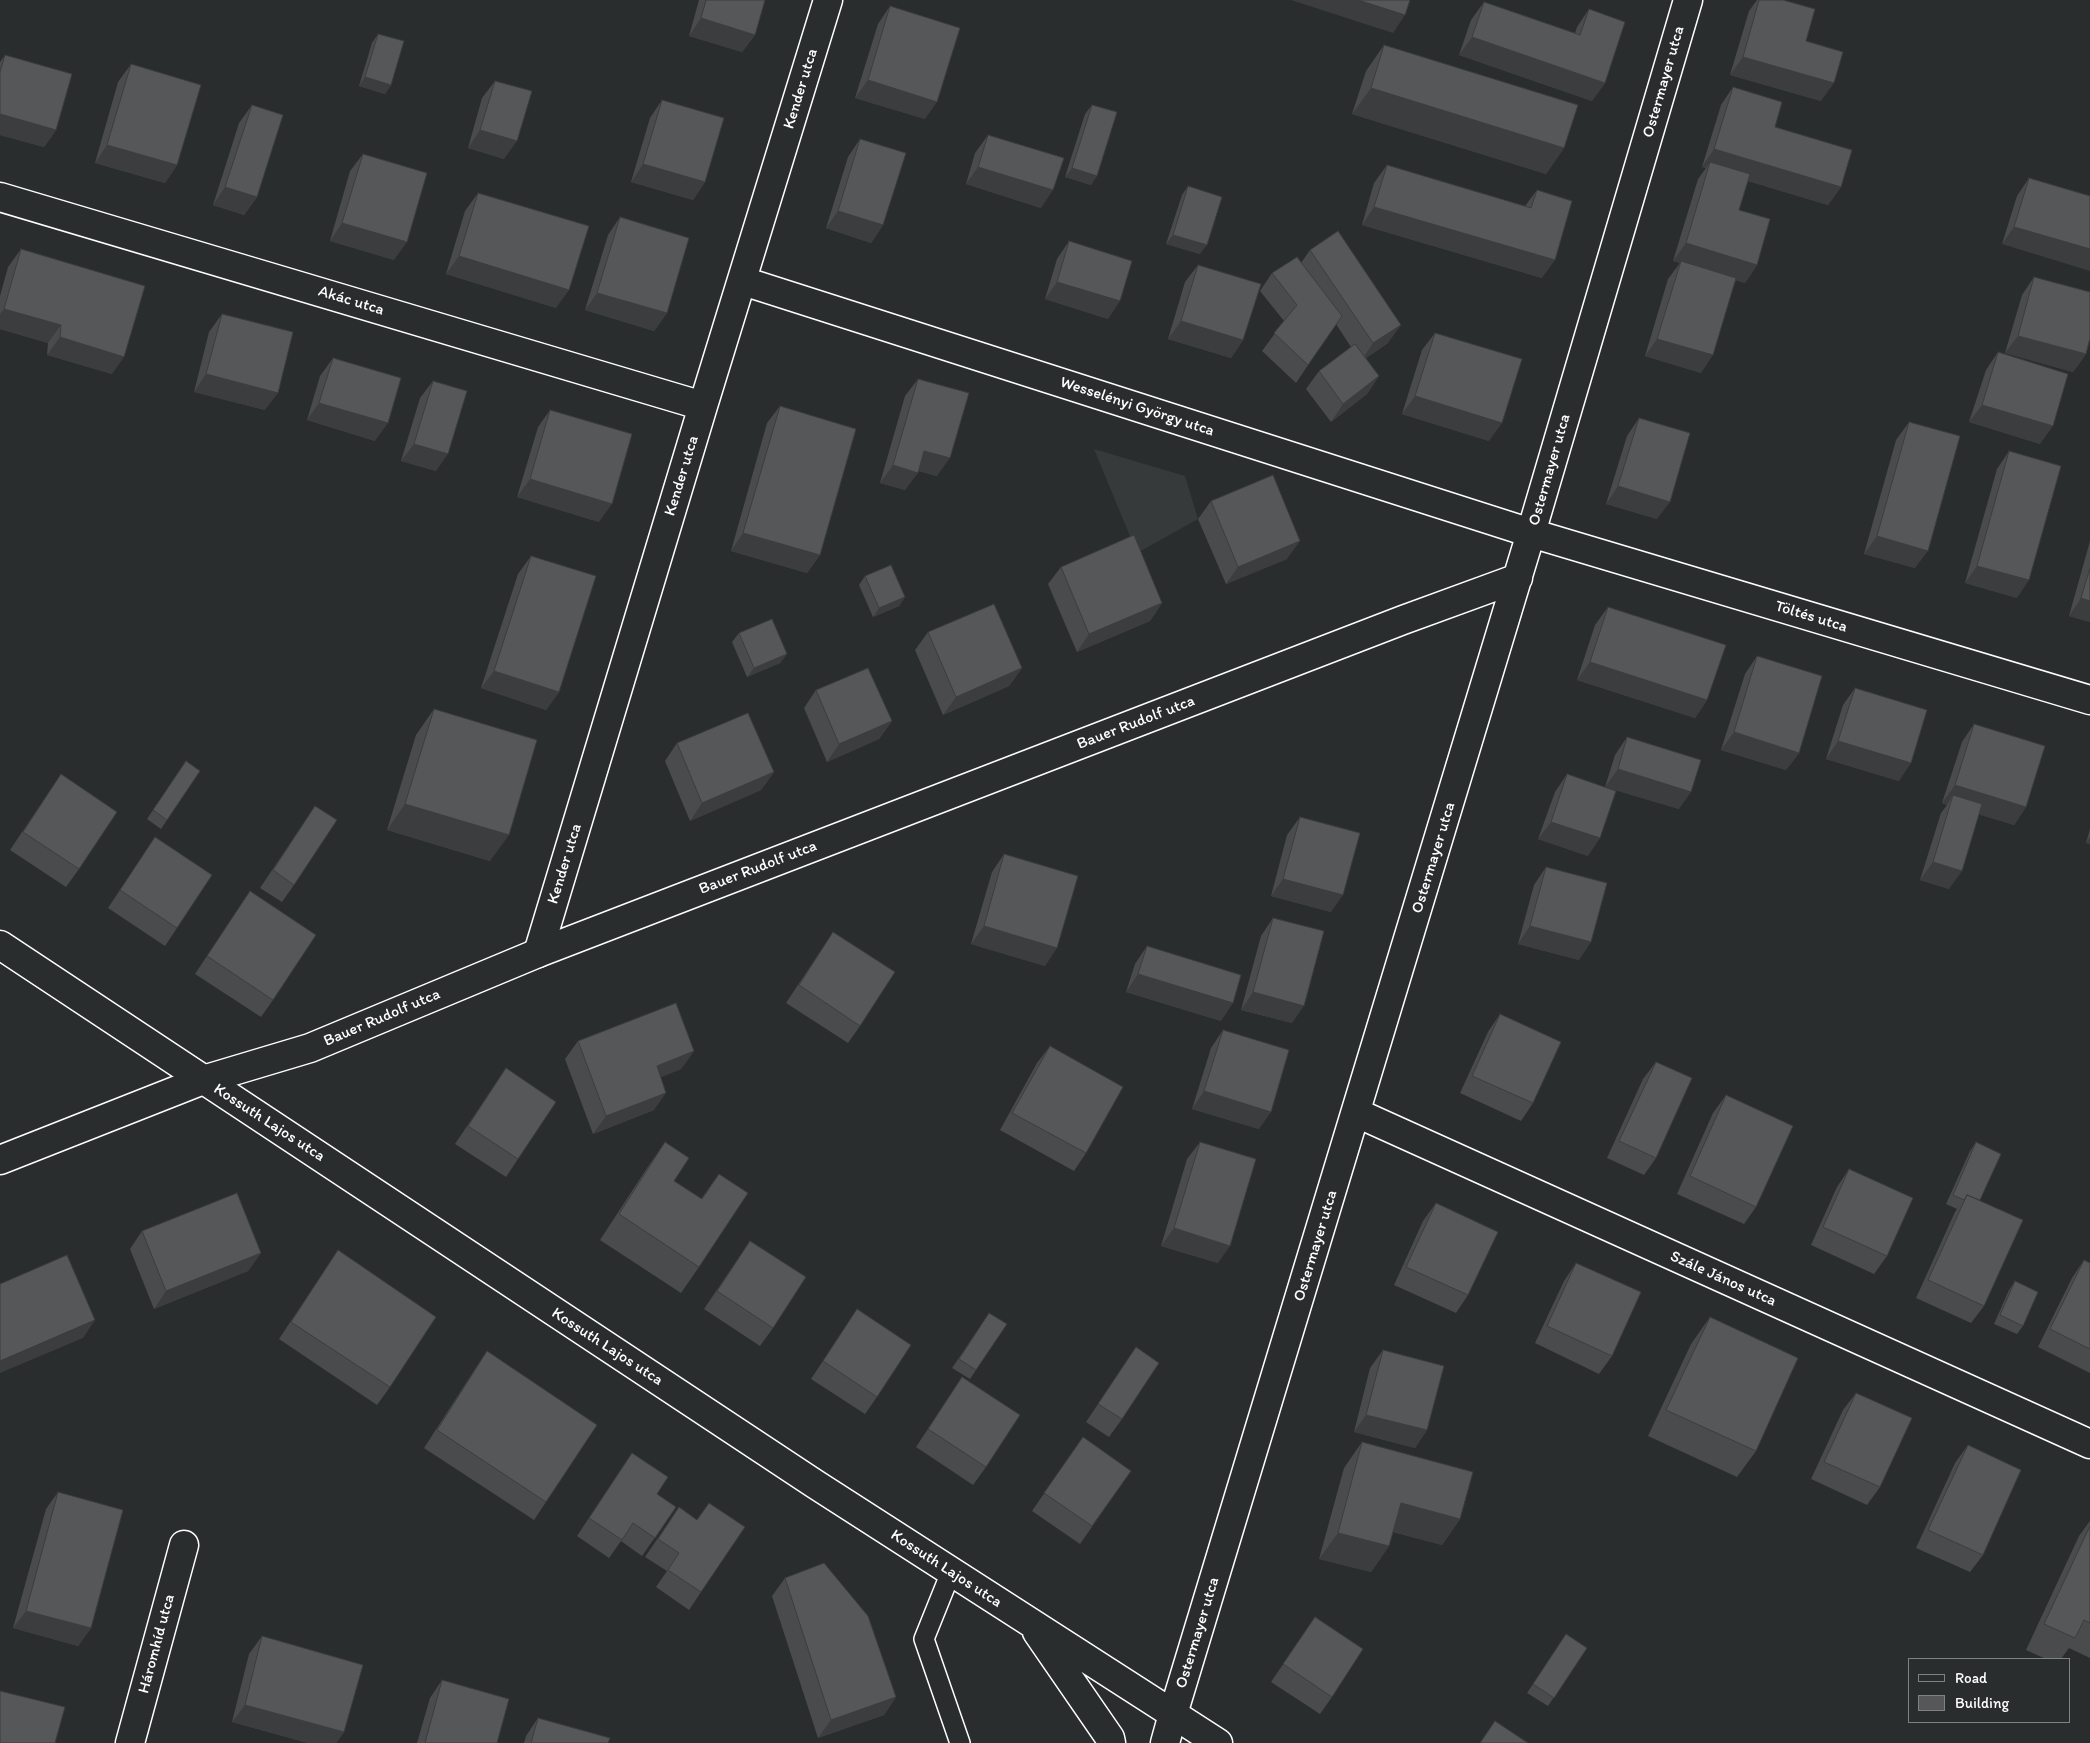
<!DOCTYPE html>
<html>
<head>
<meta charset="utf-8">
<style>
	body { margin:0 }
	#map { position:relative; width:2090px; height:1743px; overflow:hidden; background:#2a2d2e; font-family:Itim,sans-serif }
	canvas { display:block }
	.legend { position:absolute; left:1908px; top:1658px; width:162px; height:65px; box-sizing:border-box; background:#2a2d2e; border:1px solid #7f8182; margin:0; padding:6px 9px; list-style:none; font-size:15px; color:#fff }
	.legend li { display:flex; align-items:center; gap:10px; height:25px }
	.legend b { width:25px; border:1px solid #7f8182 }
</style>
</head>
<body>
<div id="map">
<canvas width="2090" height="1743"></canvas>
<ul class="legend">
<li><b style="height:6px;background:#2a2d2e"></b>Road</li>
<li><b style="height:14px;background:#555758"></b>Building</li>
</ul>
</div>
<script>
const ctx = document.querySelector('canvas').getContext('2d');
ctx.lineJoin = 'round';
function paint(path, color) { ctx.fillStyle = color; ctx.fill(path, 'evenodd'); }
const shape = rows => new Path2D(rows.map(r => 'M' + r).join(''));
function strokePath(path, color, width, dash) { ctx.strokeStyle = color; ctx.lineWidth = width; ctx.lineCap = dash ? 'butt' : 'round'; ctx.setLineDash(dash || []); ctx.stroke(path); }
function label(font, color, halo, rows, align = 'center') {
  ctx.font = font + ' Itim,sans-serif'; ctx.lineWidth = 4.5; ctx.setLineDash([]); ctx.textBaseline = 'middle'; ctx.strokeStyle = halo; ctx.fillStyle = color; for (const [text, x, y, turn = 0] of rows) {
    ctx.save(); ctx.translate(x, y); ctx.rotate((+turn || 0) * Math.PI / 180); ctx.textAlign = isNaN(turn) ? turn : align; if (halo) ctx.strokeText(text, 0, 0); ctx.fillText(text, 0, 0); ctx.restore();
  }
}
const built = shape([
	[1094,449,1185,476,1198,519,1137,553]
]);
const service = shape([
	[951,1572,924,1639,960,1743]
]);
const minor = shape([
	[0,197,703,406],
	[743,281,1531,533,2090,700],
	[538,953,703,406,828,0],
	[1357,1113,2090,1444],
	[130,1743,184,1545]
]);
const tertiary = shape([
	[0,1160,203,1080,310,1048,538,953,1403,620,1518,578],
	[1218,1743,1173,1714,1531,533,1688,0]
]);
const secondary = shape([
	[0,945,815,1484,1173,1714,1165,1743],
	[1037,1632,1110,1738,1111,1743]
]);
const wall = shape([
	[699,0,765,0,755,35,742,52,689,36],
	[1757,0,1783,0,1806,41,1821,101,1730,75,1749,11],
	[1484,2,1575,33,1577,27,1589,9,1605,83,1592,101,1459,55,1471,20],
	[890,6,925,119,855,98,878,24],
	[378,34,391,85,385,94,359,86,372,43],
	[1384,45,1564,148,1546,174,1352,114,1366,71],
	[5,55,56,130,44,147,0,135,0,62],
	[131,64,177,165,165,183,95,163,118,82],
	[495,81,504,159,468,148,482,98],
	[1733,87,1841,187,1828,205,1748,181,1739,210,1757,265,1745,283,1736,280,1701,373,1645,356,1668,279,1680,263,1673,261,1698,179,1706,168,1702,167,1721,105],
	[662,100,705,182,693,200,631,182,650,118],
	[252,105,257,197,244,215,213,205,239,123],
	[1092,105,1091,185,1065,177,1085,114],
	[988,135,1041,208,966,184,975,153],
	[860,139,883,225,871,243,826,228,848,157],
	[363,154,394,260,330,241,350,171],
	[1387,165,1525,206,1537,190,1542,278,1362,225,1374,183],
	[2029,178,2090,196,2002,244,2017,196],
	[1188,186,1200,254,1166,244,1182,195],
	[478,193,556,308,446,274,465,211],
	[620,217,667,313,654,331,585,310,608,235],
	[1069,241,1108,319,1045,299,1057,259],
	[21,249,112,374,47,355,48,343,0,329,0,296,8,267],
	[1310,250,1388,343,1366,358,1379,376,1367,394,1331,422,1306,389,1319,371,1351,347,1336,324,1296,383,1262,351,1284,321,1260,291,1272,273,1301,263],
	[1198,265,1243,340,1231,358,1168,339,1185,282],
	[2034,277,2086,354,2073,372,2005,353,2022,295],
	[222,314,265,410,194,392,209,332],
	[1435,333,1489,441,1402,414,1422,350],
	[1998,352,2040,444,1969,422,1986,370],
	[333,358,375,441,307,420,320,376],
	[918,379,937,476,918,471,905,490,880,483,905,396],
	[433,381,436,471,401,461,420,398],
	[780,406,820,555,807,573,731,551,767,423],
	[550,410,599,522,517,497,538,427],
	[1639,418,1657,519,1606,504,1627,436],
	[1909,422,1915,568,1864,554,1896,440],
	[2009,451,2017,598,1965,583,1997,469],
	[1211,501,1287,559,1226,584,1198,519],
	[2090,541,2090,622,2069,616],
	[531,556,559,692,546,710,481,688,518,574],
	[1061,567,1162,603,1150,621,1077,652,1048,584],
	[865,576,905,597,899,606,873,617,859,585],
	[1608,607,1707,700,1695,718,1577,680,1595,625],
	[928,632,1022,668,1009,686,943,715,915,650],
	[739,633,787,654,780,663,747,677,732,642],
	[1757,656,1799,753,1786,770,1721,750,1745,674],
	[1855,688,1899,781,1826,759,1843,705],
	[816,690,892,721,879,739,827,762,804,708],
	[434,709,490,861,387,830,416,735],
	[1974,724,2026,807,2014,825,1979,814,1949,889,1920,880,1941,813,1947,805,1942,803,1962,742],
	[1627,737,1679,809,1605,787,1615,755],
	[677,743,774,772,761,790,690,821,665,761],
	[186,761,200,771,161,829,147,819],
	[61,774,79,869,66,887,10,850],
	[1567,774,1588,856,1538,839,1555,792],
	[315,806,294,885,282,902,260,888],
	[1300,817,1331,912,1271,896,1287,835],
	[2090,829,2090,844,2086,843],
	[155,837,177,928,165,946,108,908],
	[1004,854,1045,966,971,944,992,872],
	[1546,867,1579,960,1518,944,1534,885],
	[250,891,273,1000,261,1017,195,974],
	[1273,918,1292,1023,1241,1010,1261,936],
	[833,932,860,1026,848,1043,786,1003],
	[1147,946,1221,1021,1126,992,1135,964],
	[1500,1014,1533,1103,1521,1121,1460,1093,1488,1032],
	[1223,1030,1259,1129,1192,1109,1211,1048],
	[578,1041,694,1051,681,1069,661,1077,654,1110,593,1134,565,1059],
	[1050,1046,1086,1153,1074,1171,1000,1130,1037,1063],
	[1656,1062,1656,1158,1644,1175,1607,1158,1643,1079],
	[506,1068,518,1159,506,1177,455,1144],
	[1726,1095,1756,1207,1744,1224,1677,1194,1713,1113],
	[665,1142,674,1181,701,1199,719,1174,699,1267,681,1293,600,1240,647,1168],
	[1200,1142,1218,1263,1161,1246,1187,1159],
	[1976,1142,1980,1200,1984,1306,1971,1323,1916,1298,1955,1212,1957,1209,1946,1204,1970,1151],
	[1849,1169,1887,1256,1874,1274,1811,1245,1837,1187],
	[1436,1203,1468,1295,1456,1313,1394,1285,1423,1221],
	[142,1231,261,1253,248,1271,154,1309,130,1249],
	[750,1241,773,1328,760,1346,704,1309],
	[338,1250,390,1387,377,1405,279,1339],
	[2084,1260,2090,1263,2090,1373,2038,1347,2072,1278],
	[1576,1263,1612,1356,1599,1374,1535,1343,1564,1281],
	[2015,1281,2023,1326,2017,1334,1994,1324,2009,1290],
	[857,1309,877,1397,865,1414,811,1379],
	[1710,1317,1756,1451,1737,1477,1648,1436,1691,1344],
	[983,1322,976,1370,970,1379,952,1368],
	[1136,1347,1122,1419,1109,1437,1086,1422],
	[1383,1350,1427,1430,1415,1448,1354,1432,1370,1368],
	[487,1351,546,1502,534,1520,424,1448,475,1369],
	[962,1377,986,1467,973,1485,916,1447],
	[1856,1393,1880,1487,1867,1505,1811,1479,1843,1410],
	[1083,1437,1131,1471,1080,1544,1032,1511],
	[1362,1442,1460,1519,1442,1545,1393,1532,1389,1546,1371,1572,1319,1559,1344,1468],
	[1968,1445,1983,1555,1970,1572,1916,1548,1955,1463],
	[632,1453,657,1494,676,1507,642,1556,621,1541,609,1558,577,1536],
	[58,1492,91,1628,78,1646,13,1628,46,1509],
	[679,1507,701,1592,689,1610,656,1587,667,1571,645,1557],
	[2090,1521,2090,1658,2069,1648,2061,1659,2046,1659,2026,1650,2079,1536],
	[785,1578,896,1697,884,1715,818,1738,772,1596],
	[1315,1617,1332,1697,1320,1714,1271,1682],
	[1566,1634,1587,1648,1548,1706,1527,1693],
	[262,1636,344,1732,336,1743,308,1743,232,1722,249,1654],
	[442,1680,497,1743,417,1743,430,1698],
	[538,1718,608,1743,524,1743,526,1736]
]);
const shadedWall = shape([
	[1291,0,1358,0,1405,15,1393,33],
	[701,18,755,35,742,52,689,36],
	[1472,37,1605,83,1592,101,1459,55],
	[1743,57,1834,83,1821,101,1730,75],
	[365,77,391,85,385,94,359,86],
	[868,80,937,102,925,119,855,98],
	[1371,88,1564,148,1546,174,1352,114],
	[0,114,56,130,44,147,0,135],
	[480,130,517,141,504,159,468,148],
	[107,145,177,165,165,183,95,163],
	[1714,149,1841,187,1828,205,1708,169,1710,162,1706,168,1702,167],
	[643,164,705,182,693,200,631,182],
	[978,167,1053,190,1041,208,966,184],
	[1072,168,1097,176,1091,185,1065,177],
	[225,187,257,197,244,215,213,205],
	[1374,207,1555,260,1542,278,1362,225],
	[838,211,883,225,871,243,826,228],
	[342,223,407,242,394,260,330,241],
	[2014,227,2090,249,2090,271,2002,244],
	[1173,235,1207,245,1200,254,1166,244],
	[1686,243,1757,265,1745,283,1680,263,1681,261,1680,263,1673,261],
	[459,256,569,290,556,308,446,274],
	[1057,282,1120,301,1108,319,1045,299],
	[597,293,667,313,654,331,585,310],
	[4,309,61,325,48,343,0,329,0,314],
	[1181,321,1243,340,1231,358,1168,339],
	[1401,325,1388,343,1361,361,1373,343],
	[2018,336,2086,354,2073,372,2005,353],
	[60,337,124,357,112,374,47,355],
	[1657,339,1713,355,1701,373,1645,356],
	[206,374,278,393,265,410,194,392],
	[1379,376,1367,394,1331,422,1343,404],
	[1415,396,1502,423,1489,441,1402,414],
	[319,403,388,423,375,441,307,420],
	[1982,405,2053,426,2040,444,1969,422],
	[414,444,448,454,436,471,401,461],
	[924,451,950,458,937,476,912,469],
	[893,465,918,473,905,490,880,483],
	[530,479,612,504,599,522,517,497],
	[1618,486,1670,502,1657,519,1606,504],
	[743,533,820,555,807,573,731,551],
	[1877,536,1928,551,1915,568,1864,554],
	[1300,541,1287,559,1226,584,1238,567],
	[1977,566,2029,580,2017,598,1965,583],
	[905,597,899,606,873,617,879,608],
	[2081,598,2090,601,2090,622,2069,616],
	[1162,603,1150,621,1077,652,1089,634],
	[787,654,780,663,747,677,754,668],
	[1590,662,1707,700,1695,718,1577,680],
	[1022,668,1009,686,943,715,956,697],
	[494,671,559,692,546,710,481,688],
	[892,721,879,739,827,762,839,744],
	[1734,732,1799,753,1786,770,1721,750],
	[1838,741,1911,763,1899,781,1826,759],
	[1618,769,1691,792,1679,809,1605,787],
	[774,772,761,790,690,821,702,803],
	[1955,785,2026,807,2014,825,1950,806,1953,795,1947,805,1942,803],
	[405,804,509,835,490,861,387,830],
	[1551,822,1600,838,1588,856,1538,839],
	[2090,837,2090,844,2086,843],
	[1933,862,1962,871,1949,889,1920,880],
	[1283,879,1343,895,1331,912,1271,896],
	[984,926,1057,948,1045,966,971,944],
	[1530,926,1591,942,1579,960,1518,944],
	[1138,974,1233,1003,1221,1021,1126,992],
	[1253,992,1304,1006,1292,1023,1241,1010],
	[694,1051,681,1069,644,1084,657,1066],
	[1204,1091,1271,1112,1259,1129,1192,1109],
	[666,1093,654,1110,593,1134,606,1116],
	[1174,1228,1230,1246,1218,1263,1161,1246],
	[261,1253,248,1271,154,1309,166,1291],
	[95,1320,83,1338,0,1373,0,1361],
	[1366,1415,1427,1430,1415,1448,1354,1432],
	[1401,1503,1460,1519,1442,1545,1383,1529],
	[1338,1533,1389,1546,1371,1572,1319,1559],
	[26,1611,91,1628,78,1646,13,1628],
	[896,1697,884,1715,818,1738,831,1720],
	[245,1705,344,1732,336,1743,308,1743,232,1722]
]);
const building = shape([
	[706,0,765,0,755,35,701,18,706,0],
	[1358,0,1410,0,1405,15,1358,0],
	[1759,0,1783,0,1815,9,1806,41,1843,52,1834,83,1743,57,1759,0],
	[1484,2,1580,35,1589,9,1625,22,1605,83,1472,37,1484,2],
	[890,6,960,28,937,102,868,80,890,6],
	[378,34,404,41,391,85,365,77,378,34],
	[1384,45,1578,105,1564,148,1371,88,1384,45],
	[5,55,72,74,56,130,0,114,0,72,5,55],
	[131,64,201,85,177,165,107,145,131,64],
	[495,81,532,91,517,141,480,130,495,81],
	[1733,87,1782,102,1775,127,1852,150,1841,187,1714,149,1733,87],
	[662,100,724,118,705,182,643,164,662,100],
	[252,105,283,115,257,197,225,187,252,105],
	[1092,105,1117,112,1097,176,1072,168,1092,105],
	[988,135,1064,158,1053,190,978,167,988,135],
	[860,139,906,153,883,225,838,211,860,139],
	[363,154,427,173,407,242,342,223,363,154],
	[1710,162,1750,174,1739,210,1770,219,1757,265,1686,243,1710,162],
	[1387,165,1531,208,1537,190,1572,201,1555,260,1374,207,1387,165],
	[2029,178,2090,196,2090,249,2014,227,2029,178],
	[1188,186,1222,197,1207,245,1173,235,1188,186],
	[478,193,589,226,569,290,459,256,478,193],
	[620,217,689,238,667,313,597,293,620,217],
	[1338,231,1401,325,1373,343,1310,250,1338,231],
	[1069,241,1132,261,1120,301,1057,282,1069,241],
	[21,249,145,286,124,357,60,337,61,325,4,309,21,249],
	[1297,257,1342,316,1308,365,1274,333,1297,305,1272,273,1297,257],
	[1681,261,1736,278,1713,355,1657,339,1681,261],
	[1198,265,1261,284,1243,340,1181,321,1198,265],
	[2034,277,2090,292,2090,338,2086,354,2018,336,2034,277],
	[222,314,293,332,278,393,206,374,222,314],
	[1435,333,1522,359,1502,423,1415,396,1435,333],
	[1355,344,1379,376,1343,404,1319,371,1355,344],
	[1998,352,2068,374,2053,426,1982,405,1998,352],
	[333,358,401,378,388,423,319,403,333,358],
	[918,379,969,393,950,458,924,451,918,473,893,465,918,379],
	[433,381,467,391,448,454,414,444,433,381],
	[780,406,856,429,820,555,743,533,780,406],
	[550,410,632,434,612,504,530,479,550,410],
	[1639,418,1690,433,1670,502,1618,486,1639,418],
	[1909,422,1960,436,1928,551,1877,536,1909,422],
	[2009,451,2061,466,2029,580,1977,566,2009,451],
	[1273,475,1300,541,1238,567,1211,501,1273,475],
	[1134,535,1162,603,1089,634,1061,567,1134,535],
	[531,556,596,576,559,692,494,671,531,556],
	[891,565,905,597,879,608,865,576,891,565],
	[2090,568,2090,601,2081,598,2090,568],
	[994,604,1022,668,956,697,928,632,994,604],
	[1608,607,1726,645,1707,700,1590,662,1608,607],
	[772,619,787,654,754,668,739,633,772,619],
	[1757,656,1822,676,1799,753,1734,732,1757,656],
	[868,668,892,721,839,744,816,690,868,668],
	[1855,688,1927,710,1911,763,1838,741,1855,688],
	[434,709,537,740,509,835,405,804,434,709],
	[748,713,774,772,702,803,677,743,748,713],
	[1974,724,2045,746,2026,807,1955,785,1974,724],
	[1627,737,1701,760,1691,792,1618,769,1627,737],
	[186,761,200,771,167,820,153,810,186,761],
	[61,774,117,812,79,869,23,832,61,774],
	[1567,774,1616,791,1600,838,1551,822,1567,774],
	[1953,795,1982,804,1962,871,1933,862,1953,795],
	[315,806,337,820,294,885,273,870,315,806],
	[1300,817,1360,833,1343,895,1283,879,1300,817],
	[155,837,212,875,177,928,120,890,155,837],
	[1004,854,1078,876,1057,948,984,926,1004,854],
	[1546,867,1607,883,1591,942,1530,926,1546,867],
	[250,891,316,935,273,1000,207,956,250,891],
	[1273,918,1324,931,1304,1006,1253,992,1273,918],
	[833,932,895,972,860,1026,799,985,833,932],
	[1147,946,1241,975,1233,1003,1138,974,1147,946],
	[676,1003,694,1051,657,1066,666,1093,606,1116,578,1041,676,1003],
	[1500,1014,1561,1042,1533,1103,1472,1076,1500,1014],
	[1223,1030,1289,1050,1271,1112,1204,1091,1223,1030],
	[1050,1046,1123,1087,1086,1153,1012,1113,1050,1046],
	[1656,1062,1692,1078,1656,1158,1619,1141,1656,1062],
	[506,1068,556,1102,518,1159,468,1126,506,1068],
	[1726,1095,1793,1126,1756,1207,1690,1176,1726,1095],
	[665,1142,689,1158,674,1181,702,1199,719,1174,748,1193,699,1267,619,1214,665,1142],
	[1200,1142,1256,1159,1230,1246,1174,1228,1200,1142],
	[1976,1142,2001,1154,1980,1200,1967,1195,1964,1200,1953,1195,1976,1142],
	[1849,1169,1913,1198,1887,1256,1823,1227,1849,1169],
	[237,1193,261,1253,166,1291,142,1231,237,1193],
	[1967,1195,2023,1220,1984,1306,1928,1280,1967,1195],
	[1436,1203,1498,1232,1468,1295,1406,1267,1436,1203],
	[750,1241,806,1277,773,1328,717,1291,750,1241],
	[338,1250,436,1317,390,1387,291,1322,338,1250],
	[67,1255,95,1320,0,1361,0,1284,67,1255],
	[2084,1260,2090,1263,2090,1349,2050,1329,2084,1260],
	[1576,1263,1641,1292,1612,1356,1547,1326,1576,1263],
	[2015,1281,2038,1292,2023,1326,2000,1315,2015,1281],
	[857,1309,911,1345,877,1397,823,1361,857,1309],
	[989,1313,1007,1324,976,1370,959,1359,989,1313],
	[1710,1317,1798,1358,1756,1451,1666,1410,1710,1317],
	[1136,1347,1159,1363,1122,1419,1098,1404,1136,1347],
	[1383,1350,1444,1366,1427,1430,1366,1415,1383,1350],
	[487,1351,597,1425,546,1502,437,1430,487,1351],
	[962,1377,1020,1415,986,1467,928,1429,962,1377],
	[1856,1393,1912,1418,1880,1487,1824,1462,1856,1393],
	[1083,1437,1131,1471,1092,1526,1044,1493,1083,1437],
	[1362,1442,1473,1472,1460,1519,1401,1503,1389,1546,1338,1533,1362,1442],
	[1968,1445,2021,1470,1983,1555,1928,1530,1968,1445],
	[632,1453,668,1477,657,1494,676,1507,655,1538,633,1523,622,1540,589,1518,632,1453],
	[58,1492,123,1510,91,1628,26,1611,58,1492],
	[709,1503,745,1527,701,1592,668,1570,679,1553,658,1539,679,1507,697,1520,709,1503],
	[2090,1526,2090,1623,2084,1620,2075,1638,2044,1624,2090,1526],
	[824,1563,868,1616,896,1697,831,1720,785,1578,824,1563],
	[1315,1617,1363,1649,1332,1697,1283,1664,1315,1617],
	[1566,1634,1587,1648,1554,1698,1533,1684,1566,1634],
	[262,1636,363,1665,344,1732,245,1705,262,1636],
	[442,1680,509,1699,497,1743,425,1743,442,1680],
	[0,1691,65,1707,55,1743,0,1743,0,1691],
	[538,1718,610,1738,608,1743,531,1743,538,1718],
	[1495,1721,1528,1743,1480,1743,1495,1721]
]);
const streetNames = [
	["Ostermayer utca",1664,82,-74],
	["Kender utca",801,89,-73],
	["Akác utca",351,301,17],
	["Wesselényi György utca",1137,407,18],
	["Ostermayer utca",1550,470,-74],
	["Kender utca",682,476,-73],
	["Töltés utca",1811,617,17],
	["Bauer Rudolf utca",1136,723,-21],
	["Ostermayer utca",1434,858,-73],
	["Kender utca",565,864,-73],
	["Bauer Rudolf utca",758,868,-21],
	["Bauer Rudolf utca",382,1018,-23],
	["Kossuth Lajos utca",269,1123,33],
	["Ostermayer utca",1316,1246,-73],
	["Szále János utca",1723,1279,24],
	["Kossuth Lajos utca",607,1347,33],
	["Kossuth Lajos utca",946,1569,33],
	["Ostermayer utca",1198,1633,-73],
	["Háromhíd utca",157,1644,-75]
];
paint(built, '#373a3b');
strokePath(service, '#fff', 22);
strokePath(minor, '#fff', 31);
strokePath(tertiary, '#fff', 31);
strokePath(secondary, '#fff', 31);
strokePath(service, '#2a2d2e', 19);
strokePath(minor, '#2a2d2e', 28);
strokePath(tertiary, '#2a2d2e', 28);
strokePath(secondary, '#2a2d2e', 28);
paint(wall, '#494b4c');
paint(shadedWall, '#3c3d3e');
paint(building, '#555758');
strokePath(building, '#3c3d3e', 1);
label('16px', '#fff', '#2a2d2e', streetNames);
</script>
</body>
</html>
